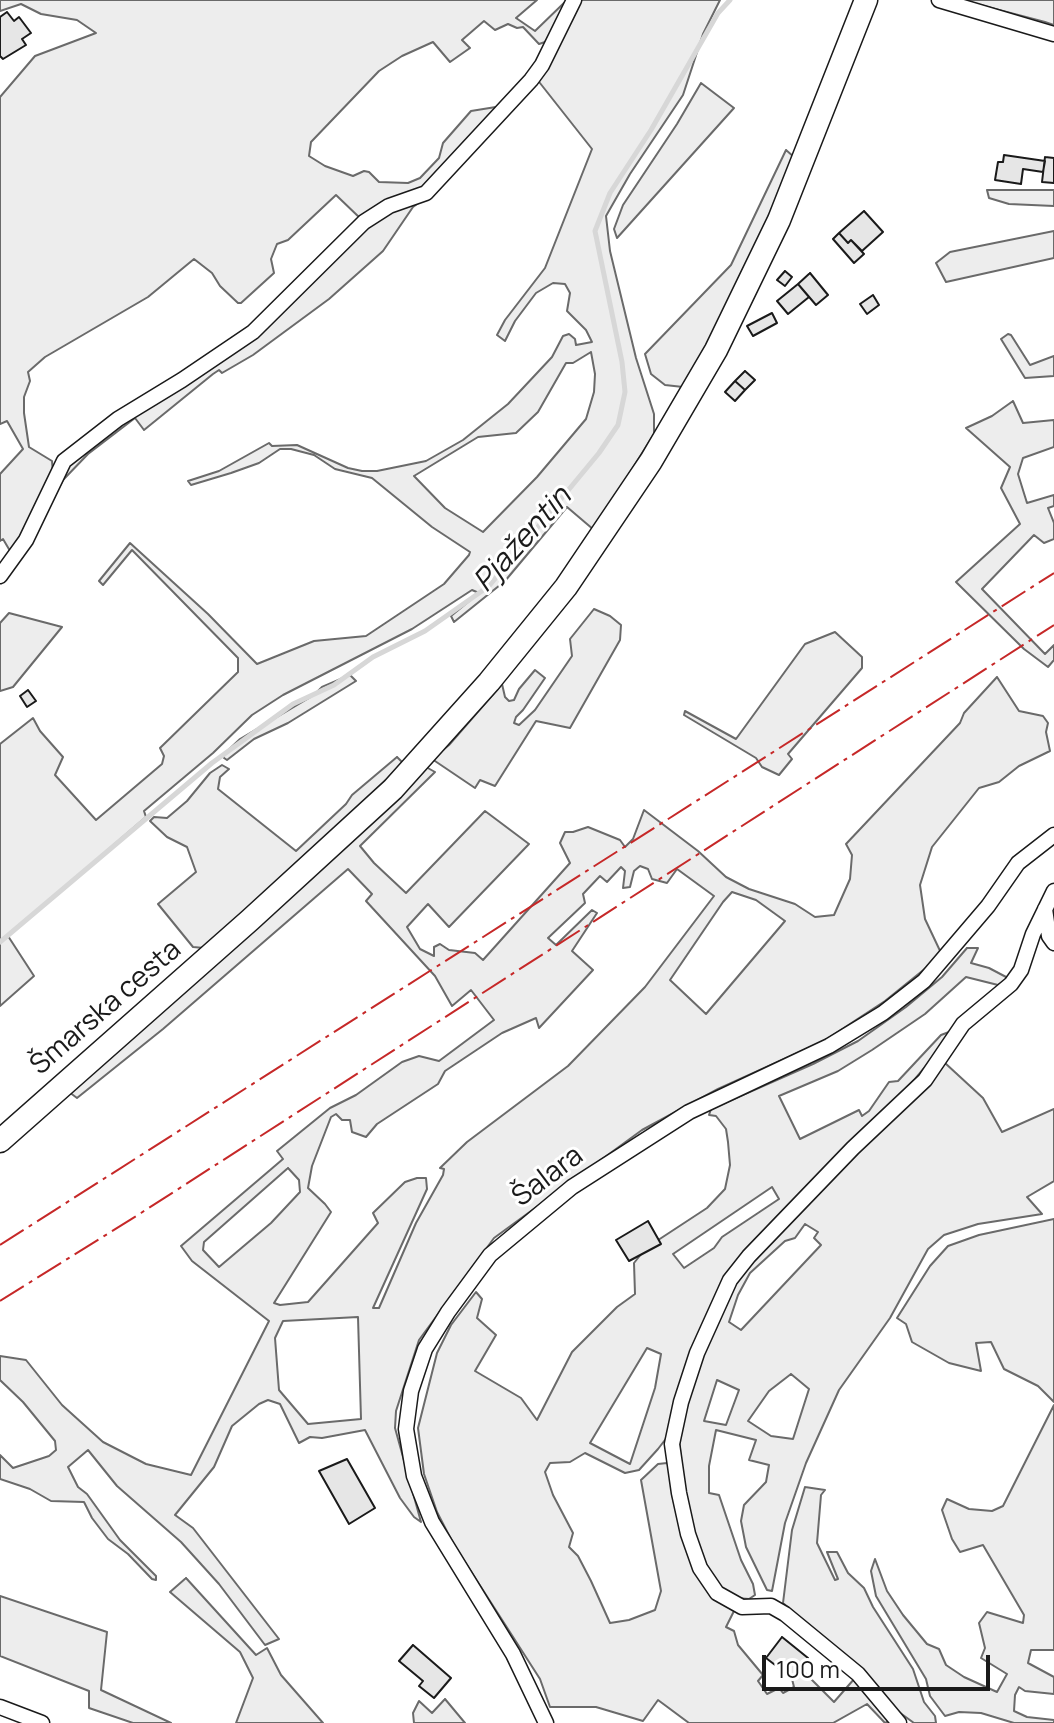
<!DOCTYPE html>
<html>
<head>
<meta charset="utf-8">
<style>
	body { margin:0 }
	#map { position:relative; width:1054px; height:1723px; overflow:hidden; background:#fff; font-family:Manrope,sans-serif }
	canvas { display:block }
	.scale { position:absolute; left:762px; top:1655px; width:228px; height:36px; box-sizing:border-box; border:4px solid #1a1a1a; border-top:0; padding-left:10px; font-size:24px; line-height:28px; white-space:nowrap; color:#1a1a1a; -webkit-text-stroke:6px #fff; paint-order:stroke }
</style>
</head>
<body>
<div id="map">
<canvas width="1054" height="1723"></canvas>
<div class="scale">100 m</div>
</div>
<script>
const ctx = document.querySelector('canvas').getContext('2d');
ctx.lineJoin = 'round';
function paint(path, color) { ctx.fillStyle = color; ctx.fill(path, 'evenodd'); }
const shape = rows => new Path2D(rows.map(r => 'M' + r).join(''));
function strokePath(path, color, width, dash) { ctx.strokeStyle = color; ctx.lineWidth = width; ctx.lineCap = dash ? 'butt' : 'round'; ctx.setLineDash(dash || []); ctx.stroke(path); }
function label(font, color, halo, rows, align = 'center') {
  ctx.font = font + ' Manrope,sans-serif'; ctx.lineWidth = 6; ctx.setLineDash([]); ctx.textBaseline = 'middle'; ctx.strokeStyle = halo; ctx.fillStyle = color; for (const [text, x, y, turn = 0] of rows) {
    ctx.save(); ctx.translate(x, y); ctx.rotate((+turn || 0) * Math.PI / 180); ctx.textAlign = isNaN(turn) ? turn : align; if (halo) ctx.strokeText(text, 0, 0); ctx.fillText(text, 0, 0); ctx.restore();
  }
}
const built = shape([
	[0,0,537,0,516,18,535,31,567,0,557,24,545,42,539,44,523,27,517,28,508,24,495,30,484,21,462,40,470,48,450,62,433,42,402,56,379,71,311,142,309,156,325,166,353,176,364,171,369,172,379,182,408,183,420,178,439,158,443,143,471,111,502,106,426,189,362,220,336,195,288,240,277,244,271,259,274,273,241,303,238,303,220,286,212,273,194,259,148,297,45,357,28,372,30,381,24,397,24,413,29,447,52,461,53,474,13,556,3,539,0,541,0,474,23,449,7,421,0,424,0,97,35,56,96,33,77,20,41,14,21,4,0,11,0,0],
	[581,0,720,0,703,34,683,95,630,174,606,216,610,251,636,358,654,414,654,434,594,530,567,507,505,581,454,622,451,616,479,593,472,590,412,629,283,695,252,715,213,753,144,811,146,817,8,936,34,976,0,1006,0,744,33,718,40,731,63,757,55,775,96,820,162,764,164,756,160,748,238,672,238,658,132,550,103,585,99,581,130,543,208,614,257,664,314,641,366,636,444,584,469,555,470,552,432,527,372,478,335,469,314,455,291,449,280,449,259,463,231,473,191,485,188,481,219,471,269,443,272,446,297,445,348,468,362,471,377,471,426,461,463,440,508,404,552,357,563,336,569,334,575,339,576,345,592,342,586,330,567,311,570,293,565,284,553,283,536,293,515,321,505,341,497,335,505,320,545,268,592,149,536,78,581,0],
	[591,352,595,374,594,392,586,419,537,477,483,532,445,508,414,476,478,437,516,433,538,412,566,363,573,363,591,352],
	[961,0,1054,0,1054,25,1045,22,961,0],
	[701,83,734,108,617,238,614,229,623,205,677,124,701,83],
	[786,150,794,157,793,161,744,272,703,354,683,387,665,385,651,374,645,354,731,265,786,150],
	[987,190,1054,190,1054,206,1009,204,989,198,987,190],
	[428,196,413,207,383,251,329,299,253,355,222,373,219,370,213,374,144,430,135,418,88,454,63,480,38,526,64,474,75,457,102,434,209,366,367,223,428,196],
	[1054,231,1054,258,946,282,936,263,950,252,1054,231],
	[1008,334,1011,335,1030,365,1054,356,1054,376,1025,378,1001,339,1008,334],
	[1013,401,1023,423,1054,420,1054,447,1023,458,1018,474,1027,503,1054,495,1054,506,1048,508,1054,523,1054,539,1044,543,1034,535,982,589,1045,654,1054,645,1054,660,1048,667,1024,649,956,582,1020,524,1001,488,1010,467,966,428,992,416,1013,401],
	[594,609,610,616,621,625,620,640,570,728,536,721,495,786,480,780,475,788,432,759,449,745,502,684,505,697,509,701,514,700,519,689,535,670,545,678,523,710,516,717,514,723,519,725,535,710,572,656,570,639,594,609],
	[9,613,62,627,13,687,0,691,0,623,9,613],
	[835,632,862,657,862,668,788,754,792,759,779,775,762,767,756,758,684,715,685,711,736,739,805,644,835,632],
	[350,675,356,681,288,723,254,739,227,760,224,758,223,755,240,739,314,695,322,687,350,675],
	[997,677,1019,711,1043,716,1048,723,1046,732,1050,751,1019,766,999,782,979,788,932,847,920,885,925,919,942,955,885,1001,824,1041,718,1089,642,1130,494,1238,419,1340,396,1411,395,1428,421,1522,414,1517,400,1498,365,1430,322,1438,310,1437,299,1443,280,1404,268,1400,259,1404,232,1426,214,1467,175,1515,193,1528,279,1639,265,1645,219,1584,181,1542,117,1486,88,1450,68,1467,78,1487,87,1494,120,1540,156,1576,156,1580,152,1579,128,1554,108,1539,92,1518,84,1502,51,1501,30,1489,0,1479,0,1455,13,1468,49,1456,56,1450,55,1441,23,1402,0,1380,0,1356,26,1360,62,1405,103,1442,146,1464,191,1475,269,1321,192,1261,181,1246,283,1159,277,1151,330,1108,356,1095,402,1062,419,1056,439,1061,494,1020,471,990,452,1006,435,976,366,901,372,894,348,869,163,1029,77,1098,69,1092,426,767,435,772,360,846,374,863,406,893,485,811,529,844,449,927,428,904,407,927,420,949,434,956,434,947,440,944,449,950,475,953,483,960,570,863,560,843,565,832,573,832,588,827,620,840,625,847,633,839,644,810,698,851,726,877,749,889,795,904,815,917,834,915,850,879,852,855,846,844,960,723,964,713,997,677],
	[640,866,648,869,652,879,667,883,677,869,714,896,645,987,568,1066,467,1142,440,1168,444,1169,443,1175,416,1223,379,1308,373,1308,427,1189,426,1178,417,1178,405,1182,373,1213,378,1223,308,1302,280,1305,274,1303,331,1212,325,1204,308,1188,312,1166,331,1117,336,1114,342,1120,350,1120,352,1132,366,1137,377,1124,438,1084,445,1071,502,1033,536,1018,539,1028,593,970,572,951,597,913,592,910,556,945,548,938,585,903,583,894,600,876,607,882,621,867,625,871,623,888,630,887,634,871,640,866],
	[732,892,756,900,785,921,706,1014,670,980,723,902,732,892],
	[288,1168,299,1180,300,1192,271,1223,219,1267,203,1250,204,1242,288,1168],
	[358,1317,361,1419,308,1424,279,1390,275,1338,283,1321,358,1317],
	[397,757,403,763,347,819,204,948,193,947,158,904,196,872,187,847,167,837,150,821,154,817,167,818,187,801,210,773,222,765,229,769,220,777,218,789,296,851,346,804,352,795,397,757],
	[967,948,978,948,971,963,989,968,1008,978,998,985,966,977,925,1014,872,1050,838,1071,779,1096,800,1139,859,1110,862,1116,869,1111,889,1082,898,1081,941,1035,949,1032,940,1049,915,1079,743,1256,668,1436,658,1449,639,1470,625,1473,585,1453,570,1462,550,1463,545,1472,553,1495,573,1533,569,1547,578,1556,591,1581,610,1623,629,1620,655,1610,661,1591,641,1480,658,1464,667,1463,671,1467,672,1494,681,1533,692,1565,712,1595,734,1611,726,1627,734,1631,738,1645,763,1675,758,1681,767,1694,779,1688,783,1693,794,1687,791,1675,796,1664,834,1702,855,1678,891,1720,885,1723,867,1704,833,1723,689,1723,658,1700,643,1721,596,1707,550,1707,540,1679,454,1545,437,1512,424,1474,418,1428,437,1353,451,1325,476,1292,482,1299,477,1318,496,1335,475,1371,521,1398,537,1420,572,1352,617,1307,635,1294,634,1263,646,1248,707,1208,725,1189,730,1165,728,1142,726,1129,716,1116,709,1115,711,1109,813,1064,858,1041,906,1007,942,977,967,948],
	[772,1187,779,1199,722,1237,714,1248,684,1268,673,1254,772,1187],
	[647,1348,661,1354,655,1388,630,1464,590,1443,647,1348],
	[945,1063,983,1098,1002,1132,1054,1109,1054,1181,1027,1197,1042,1214,978,1224,944,1235,928,1249,890,1318,839,1390,806,1463,785,1523,772,1591,767,1590,746,1547,741,1521,744,1505,766,1482,769,1465,749,1460,756,1440,716,1430,709,1466,709,1493,719,1495,741,1560,753,1584,755,1595,749,1599,735,1598,720,1588,696,1547,684,1492,679,1438,697,1368,740,1273,824,1184,929,1085,945,1063],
	[805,1224,818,1232,814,1238,821,1245,741,1330,729,1322,738,1295,750,1273,785,1241,795,1238,805,1224],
	[791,1374,809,1389,793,1439,771,1436,748,1421,769,1391,791,1374],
	[717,1380,739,1390,726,1425,704,1421,717,1380],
	[1054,1219,1054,1402,1038,1386,1004,1369,991,1342,976,1343,981,1371,949,1363,912,1342,906,1324,897,1318,930,1266,948,1246,979,1235,1054,1219],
	[1054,1405,1054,1650,1031,1650,1028,1663,1054,1677,1054,1694,1025,1691,1019,1687,1015,1695,1014,1711,1027,1717,1054,1720,1054,1723,1014,1723,981,1713,959,1712,945,1716,930,1696,926,1679,876,1596,871,1571,875,1559,887,1591,903,1615,927,1644,939,1649,946,1665,964,1677,997,1692,1007,1674,981,1658,985,1648,979,1623,987,1612,1023,1623,1024,1615,983,1545,960,1552,952,1539,942,1510,947,1499,969,1509,992,1511,1003,1506,1054,1405],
	[805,1487,825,1490,821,1495,817,1543,835,1580,838,1579,827,1552,837,1552,848,1573,864,1588,873,1607,913,1669,924,1702,935,1716,936,1723,914,1723,892,1707,843,1656,783,1603,792,1530,805,1487],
	[186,1578,256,1655,267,1648,281,1675,323,1723,236,1723,253,1678,240,1652,170,1592,186,1578],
	[0,1596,107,1632,101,1690,171,1723,133,1723,89,1708,89,1691,0,1656,0,1596],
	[445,1699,465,1723,414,1723,413,1713,419,1701,432,1713,445,1699]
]);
const stream = shape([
	[0,942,212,763,293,704,334,685,373,657,425,631,489,586,599,453,618,425,625,392,622,362,595,231,610,193,651,130,718,13,730,0]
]);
const building = shape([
	[7,12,14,21,19,17,31,33,22,39,26,45,3,59,0,56,0,17,7,12],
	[1004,155,1045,161,1043,172,1023,169,1021,184,995,180,998,162,1003,162,1004,155],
	[1045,157,1054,158,1054,183,1042,182,1045,157],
	[864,211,883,232,862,251,851,240,848,243,839,233,864,211],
	[839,233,848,243,851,240,864,254,854,263,833,239,839,233],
	[785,271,792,277,785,286,777,280,785,271],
	[810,273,828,295,816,305,798,284,810,273],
	[798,284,809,297,788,314,777,301,798,284],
	[873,295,879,305,867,314,860,304,873,295],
	[772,313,777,323,753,336,747,326,772,313],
	[745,371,755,380,745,390,735,381,745,371],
	[735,381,745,390,735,401,725,392,735,381],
	[28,690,36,701,27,707,20,696,28,690],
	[648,1221,661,1244,629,1261,616,1240,648,1221],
	[347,1459,375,1508,349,1524,319,1471,347,1459],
	[782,1637,808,1658,792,1678,766,1658,782,1637],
	[413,1645,451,1678,434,1698,419,1686,423,1681,399,1661,413,1645]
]);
const street = shape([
	[939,0,1054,34],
	[0,576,26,540,64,461,118,419,182,380,253,332,364,222,389,206,426,193,531,80,542,65,574,0],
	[1045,909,1049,936,1054,943],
	[0,1707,42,1723],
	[546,1723,513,1654,432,1522,414,1476,406,1429,411,1391,425,1349,448,1312,490,1255,572,1187,689,1112,829,1046,883,1013,924,981,988,906,1018,863,1054,835],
	[899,1723,858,1674,785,1614,771,1606,742,1607,717,1593,700,1568,688,1534,679,1493,672,1444,681,1402,697,1353,730,1280,749,1256,853,1148,925,1080,963,1024,1011,984,1021,970,1033,934,1054,891]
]);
const primary = shape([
	[0,1141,250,920,393,789,489,682,566,587,651,461,716,350,779,220,866,0]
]);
const power = shape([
	[0,1245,1054,573],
	[0,1301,141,1213,1054,625]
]);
const streetNames = [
	["Šmarska cesta",106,1008,-41],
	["Šalara",548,1177,-37]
];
const waterNames = [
	["Pjažentin",523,540,-48]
];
paint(built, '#ededed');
strokePath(built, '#6a6a6a', 2);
strokePath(stream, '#d7d7d7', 5);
paint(building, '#e6e6e6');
strokePath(building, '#1a1a1a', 2);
strokePath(street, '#1a1a1a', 17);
strokePath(primary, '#1a1a1a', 25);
strokePath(street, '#fff', 14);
strokePath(primary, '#fff', 22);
strokePath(power, '#c62828', 2, [28, 6, 4, 6]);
label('28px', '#1a1a1a', '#fff', streetNames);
label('italic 30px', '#1a1a1a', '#fff', waterNames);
</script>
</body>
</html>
